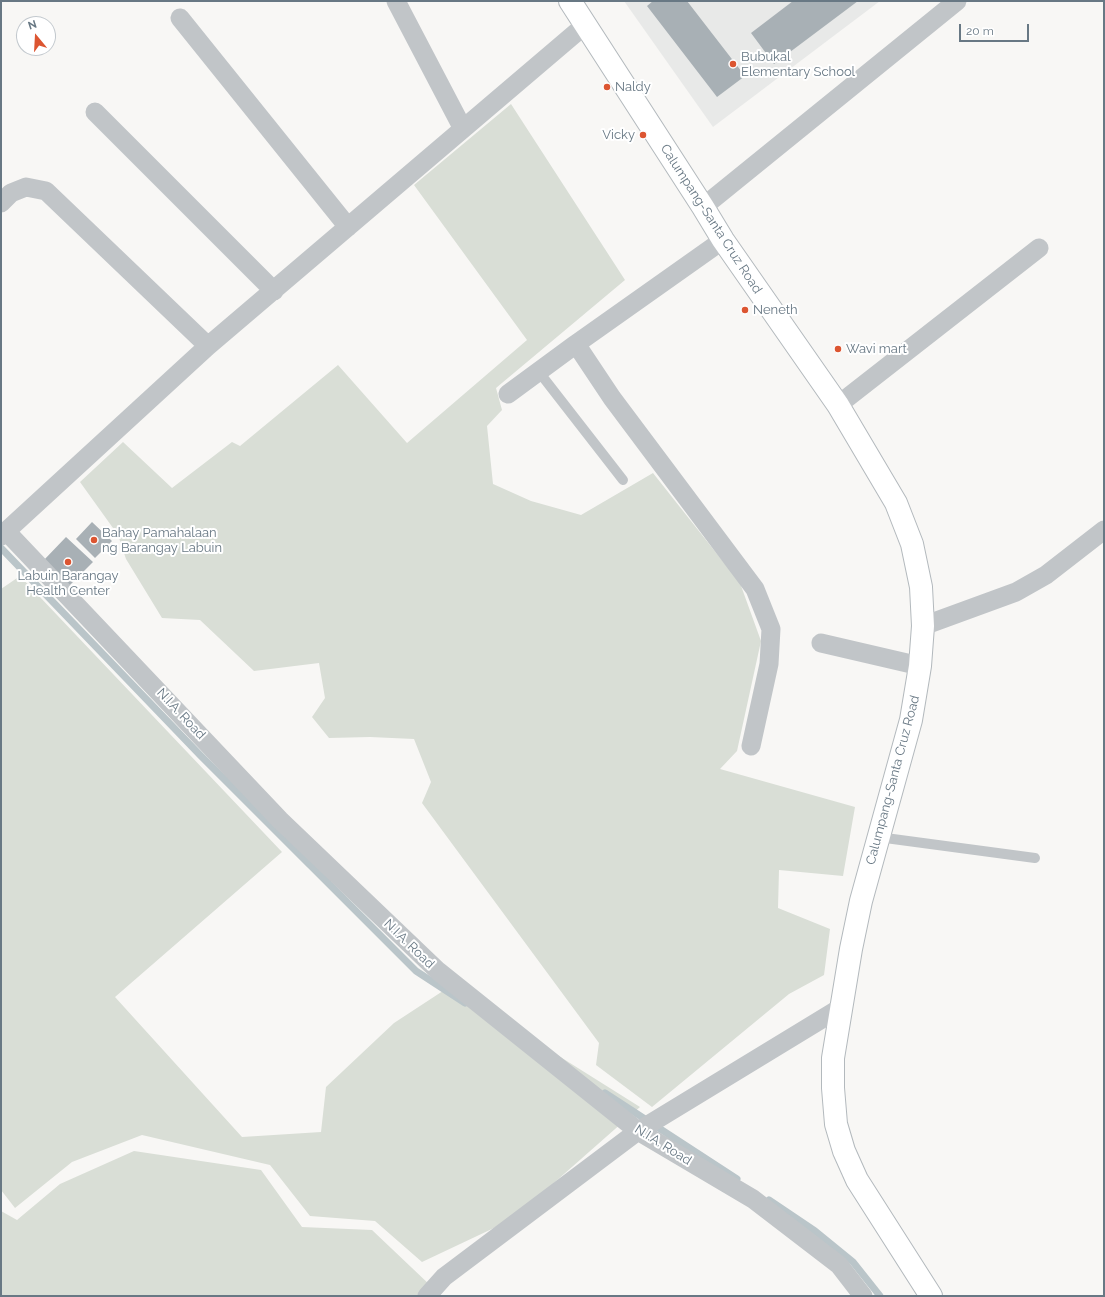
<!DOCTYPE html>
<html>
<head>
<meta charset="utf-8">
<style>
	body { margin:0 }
	#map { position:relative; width:1105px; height:1297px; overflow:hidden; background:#f8f7f5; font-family:Raleway,sans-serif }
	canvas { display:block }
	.frame { position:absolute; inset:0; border:2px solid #687884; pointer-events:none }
	.north { position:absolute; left:16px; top:16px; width:40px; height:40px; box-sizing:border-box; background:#fff; border:1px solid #c3c9ce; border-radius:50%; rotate:342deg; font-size:11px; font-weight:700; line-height:16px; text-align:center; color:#687884 }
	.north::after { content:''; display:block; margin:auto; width:14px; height:18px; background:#dc5531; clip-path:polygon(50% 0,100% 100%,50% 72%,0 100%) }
	.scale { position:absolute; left:959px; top:24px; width:70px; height:18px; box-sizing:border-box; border:2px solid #687884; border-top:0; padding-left:5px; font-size:12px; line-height:14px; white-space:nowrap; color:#687884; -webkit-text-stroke:3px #fff; paint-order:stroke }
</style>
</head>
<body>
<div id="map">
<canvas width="1105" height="1297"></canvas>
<div class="frame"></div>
<div class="north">N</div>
<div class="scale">20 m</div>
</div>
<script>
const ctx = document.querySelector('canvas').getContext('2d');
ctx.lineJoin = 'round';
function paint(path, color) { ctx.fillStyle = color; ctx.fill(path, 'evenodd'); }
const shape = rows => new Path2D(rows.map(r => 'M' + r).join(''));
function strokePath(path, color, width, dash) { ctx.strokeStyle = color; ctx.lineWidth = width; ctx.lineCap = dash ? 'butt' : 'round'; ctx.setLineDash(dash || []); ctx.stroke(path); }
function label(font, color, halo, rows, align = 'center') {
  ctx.font = font + ' Raleway,sans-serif'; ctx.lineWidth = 4; ctx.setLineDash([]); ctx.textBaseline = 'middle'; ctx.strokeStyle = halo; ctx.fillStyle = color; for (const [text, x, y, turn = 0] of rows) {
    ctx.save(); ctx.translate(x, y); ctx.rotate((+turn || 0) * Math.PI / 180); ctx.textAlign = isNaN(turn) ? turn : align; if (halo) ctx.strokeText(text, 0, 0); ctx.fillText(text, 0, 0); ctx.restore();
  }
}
const built = shape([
	[624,1,880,1,713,127]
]);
const green = shape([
	[511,104,625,280,496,388,502,410,487,426,493,484,531,501,581,515,653,473,740,583,761,641,737,751,720,769,855,807,843,876,779,870,778,908,830,929,824,975,789,994,652,1107,596,1065,599,1043,422,803,431,782,414,739,370,737,329,738,312,717,325,698,319,663,254,671,200,620,162,618,126,559,118,535,80,482,123,442,172,488,232,442,240,446,338,365,407,443,527,340,414,185],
	[20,576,282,852,115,997,242,1137,321,1132,326,1087,394,1023,449,987,640,1107,513,1219,422,1262,375,1221,310,1216,270,1165,142,1135,72,1162,15,1208,1,1190,1,589],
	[134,1151,261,1170,302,1227,372,1230,431,1286,421,1296,1,1296,1,1211,17,1220,60,1184]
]);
const stream = shape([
	[1,548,200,755,416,971,465,1003],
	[605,1093,737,1179],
	[769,1200,815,1231,853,1262,880,1296]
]);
const building = shape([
	[653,1,687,1,745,76,717,97,647,6],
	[793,1,858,1,774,64,751,33],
	[92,522,112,541,95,558,76,539],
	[66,537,93,562,69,586,43,561]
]);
const lane = shape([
	[539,372,623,480],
	[878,837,1035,858]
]);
const street = shape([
	[396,1,463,129],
	[180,18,348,227],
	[95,112,274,291],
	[1,203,11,193,26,187,46,191,208,346],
	[703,207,957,1],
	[723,240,576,344,612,398,755,589,771,629,769,664,751,746],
	[508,394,576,344],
	[838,405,1039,248],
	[6,531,280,820,438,971,638,1131,753,1199,839,1265,863,1296],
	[1,536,208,346,585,25],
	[923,626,1016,592,1046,575,1104,530],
	[821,643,920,666],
	[427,1296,444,1277,638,1131,840,1008]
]);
const secondary = shape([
	[570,1,703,207,723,240,838,405,896,503,912,544,921,587,923,626,920,666,911,720,861,901,851,949,833,1058,833,1088,836,1124,844,1151,857,1180,931,1296]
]);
const markers = [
	[733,64,4,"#dc5531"],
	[607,87,4,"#dc5531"],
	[643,135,4,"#dc5531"],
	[745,310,4,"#dc5531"],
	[838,349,4,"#dc5531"],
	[94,540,4,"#dc5531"],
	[68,562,4,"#dc5531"]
];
const poiNames = [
	["Bubukal",741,57],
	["Elementary School",741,72],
	["Naldy",615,87],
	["Vicky",635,135,"right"],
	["Neneth",753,310],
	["Wavi mart",846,349],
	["Bahay Pamahalaan",102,533],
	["ng Barangay Labuin",102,548],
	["Labuin Barangay",68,576,"center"],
	["Health Center",68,591,"center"]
];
const streetNames = [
	["Calumpang-Santa Cruz Road",711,219,57],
	["N.I.A. Road",181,714,47],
	["Calumpang-Santa Cruz Road",893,780,-75],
	["N.I.A. Road",409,944,44],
	["N.I.A. Road",663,1145,32]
];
paint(built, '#e8e9e8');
paint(green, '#d9ded6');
strokePath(stream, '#bac5c9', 7);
paint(building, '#a8b0b5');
strokePath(secondary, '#b3b9bd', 24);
strokePath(lane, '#c1c5c8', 10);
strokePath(street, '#c1c5c8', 19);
strokePath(secondary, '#fff', 22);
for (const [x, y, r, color] of markers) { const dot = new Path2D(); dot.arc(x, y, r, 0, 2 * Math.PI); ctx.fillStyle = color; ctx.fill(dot); strokePath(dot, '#fff', 1.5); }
label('13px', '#687884', '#fff', poiNames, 'left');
label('13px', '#687884', '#fff', streetNames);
</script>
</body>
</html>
